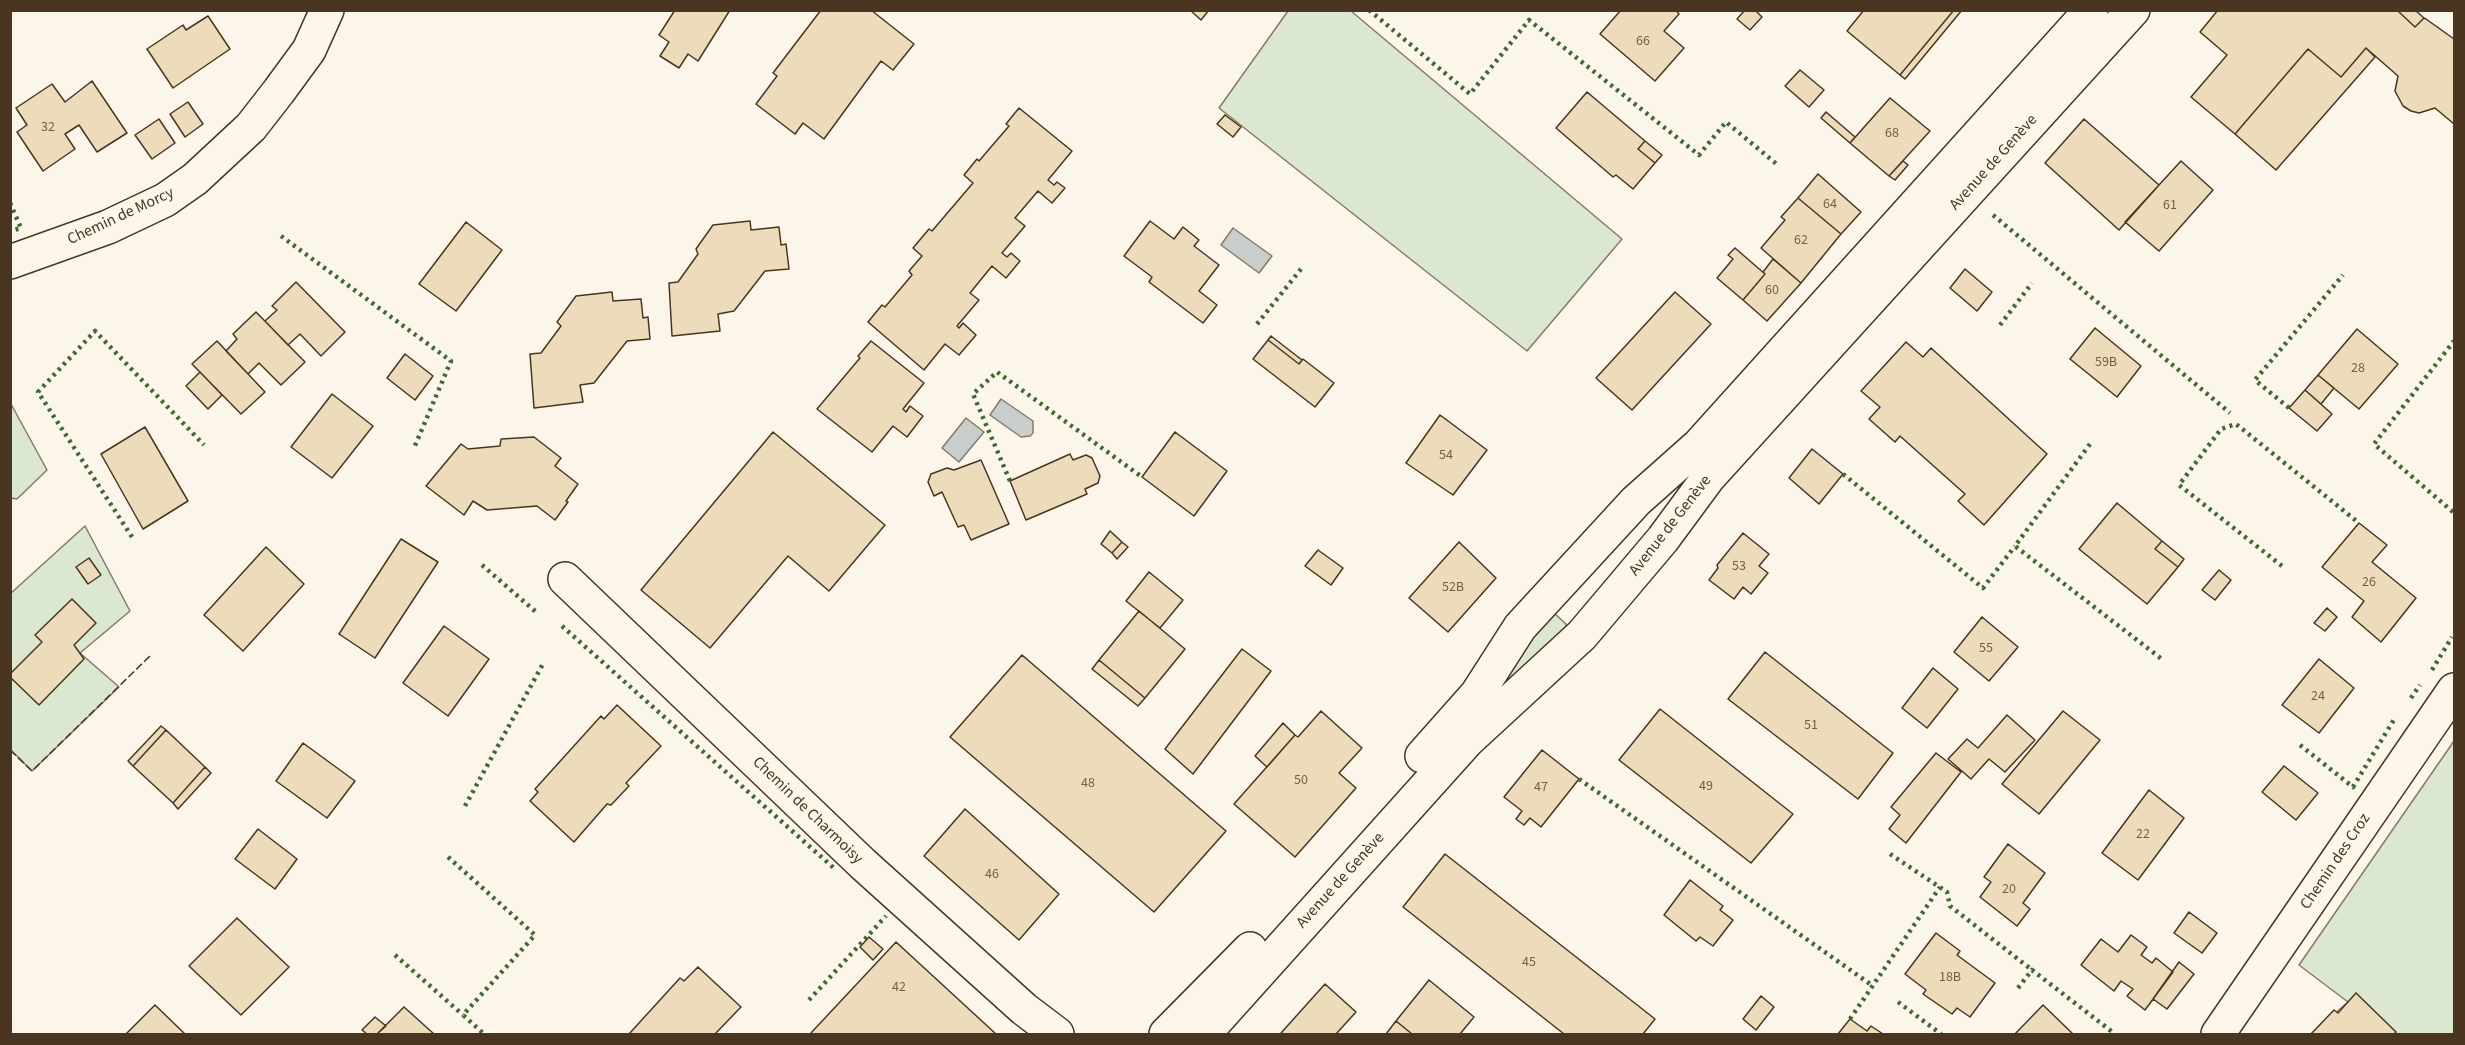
<!DOCTYPE html>
<html>
<head>
<meta charset="utf-8">
<style>
	body { margin:0 }
	#map { position:relative; width:2465px; height:1045px; overflow:hidden; background:#fbf6e9; font-family:"Source Sans 3",sans-serif }
	canvas { display:block }
	.frame { position:absolute; inset:0; border:12px solid #4a3520; pointer-events:none }
</style>
</head>
<body>
<div id="map">
<canvas width="2465" height="1045"></canvas>
<div class="frame"></div>
</div>
<script>
const ctx = document.querySelector('canvas').getContext('2d');
ctx.lineJoin = 'round';
function paint(path, color) { ctx.fillStyle = color; ctx.fill(path, 'evenodd'); }
const shape = rows => new Path2D(rows.map(r => 'M' + r).join(''));
function strokePath(path, color, width, dash) { ctx.strokeStyle = color; ctx.lineWidth = width; ctx.lineCap = dash ? 'butt' : 'round'; ctx.setLineDash(dash || []); ctx.stroke(path); }
function label(font, color, halo, rows, align = 'center') {
  ctx.font = font + ' "Source Sans 3",sans-serif'; ctx.lineWidth = 4.5; ctx.setLineDash([]); ctx.textBaseline = 'middle'; ctx.strokeStyle = halo; ctx.fillStyle = color; for (const [text, x, y, turn = 0] of rows) {
    ctx.save(); ctx.translate(x, y); ctx.rotate((+turn || 0) * Math.PI / 180); ctx.textAlign = isNaN(turn) ? turn : align; if (halo) ctx.strokeText(text, 0, 0); ctx.fillText(text, 0, 0); ctx.restore();
  }
}
const green = shape([
	[1288,11,1351,11,1622,239,1527,351,1219,108,1288,11],
	[11,404,47,470,17,499,11,498,11,404],
	[85,526,130,611,80,653,119,687,32,771,11,750,10,594,85,526],
	[1554,613,1566,624,1565,632,1496,696,1491,692,1537,626,1554,613],
	[2454,741,2454,1034,2311,1034,2348,1002,2299,965,2454,741]
]);
const water = shape([
	[1233,228,1272,256,1259,273,1221,245,1233,228],
	[1001,399,1033,421,1033,433,1030,436,1021,437,990,415,1001,399],
	[966,418,984,432,959,462,942,448,966,418]
]);
const building = shape([
	[675,10,730,10,698,61,688,54,679,68,660,56,669,42,659,35,675,10],
	[821,10,871,10,914,44,893,70,881,61,824,139,803,123,795,134,756,104,777,76,773,73,821,10],
	[1190,10,1209,10,1201,20,1190,10],
	[1621,10,1676,10,1679,14,1664,31,1684,48,1655,81,1600,34,1621,10],
	[1745,10,1755,10,1762,17,1750,30,1737,19,1745,10],
	[1864,10,1954,10,1900,75,1847,31,1864,10],
	[1954,10,1962,10,1905,79,1900,75,1954,10],
	[2218,10,2401,10,2399,12,2415,27,2424,18,2426,19,2454,39,2454,124,2435,108,2419,113,2411,111,2403,106,2395,91,2398,76,2366,48,2341,77,2308,49,2235,134,2191,97,2227,55,2200,32,2218,10],
	[2401,10,2415,10,2424,18,2415,27,2399,12,2401,10],
	[208,16,230,49,173,88,147,49,183,25,186,30,208,16],
	[2366,48,2375,57,2276,170,2235,134,2308,49,2341,77,2366,48],
	[1800,70,1824,90,1809,107,1785,86,1800,70],
	[92,81,127,133,97,152,79,125,65,134,75,149,43,171,17,132,27,125,16,108,52,84,65,102,92,81],
	[1587,92,1645,141,1638,149,1655,163,1633,189,1616,175,1613,177,1556,128,1587,92],
	[1890,98,1930,131,1889,176,1850,143,1890,98],
	[188,102,203,124,185,137,170,114,188,102],
	[1019,108,1072,151,1048,180,1054,185,1057,182,1065,188,1052,203,1038,191,1015,218,1025,226,1002,253,1007,257,1011,253,1020,261,1006,278,992,266,970,293,979,300,957,326,959,328,963,323,976,335,959,355,945,344,924,370,868,322,882,305,885,307,912,275,909,271,922,256,913,248,929,229,932,231,973,183,964,175,977,159,979,161,1009,126,1006,124,1019,108],
	[1826,112,1855,137,1850,143,1821,118,1826,112],
	[1225,115,1241,127,1233,137,1217,124,1225,115],
	[159,119,175,143,152,159,135,135,159,119],
	[2084,119,2159,185,2119,230,2045,163,2084,119],
	[1645,141,1662,155,1655,163,1638,149,1645,141],
	[1903,161,1908,165,1895,180,1889,176,1903,161],
	[2181,161,2213,190,2159,251,2125,222,2181,161],
	[1818,174,1861,212,1841,234,1798,198,1818,174],
	[1798,198,1841,234,1801,283,1761,248,1785,220,1781,217,1798,198],
	[750,221,751,230,779,227,781,245,786,244,789,269,765,271,734,311,718,314,720,331,672,336,669,283,678,282,698,254,696,249,713,225,750,221],
	[1150,221,1174,239,1183,227,1199,240,1194,246,1219,265,1199,291,1217,305,1203,323,1149,282,1152,277,1124,256,1150,221],
	[466,222,502,250,456,311,419,284,466,222],
	[1735,248,1765,274,1743,300,1717,278,1733,259,1728,255,1735,248],
	[1773,259,1801,283,1767,321,1743,300,1765,274,1763,272,1773,259],
	[1965,269,1992,292,1977,311,1950,288,1965,269],
	[296,282,345,332,321,356,300,334,288,345,265,321,277,310,272,306,296,282],
	[612,292,613,301,641,299,643,318,648,317,650,339,627,341,594,383,580,385,583,402,534,408,530,354,541,353,561,326,557,322,576,296,612,292],
	[1675,292,1711,324,1632,410,1596,378,1675,292],
	[256,312,305,362,281,385,259,363,248,374,226,351,237,339,233,334,256,312],
	[2095,328,2141,366,2117,397,2070,359,2095,328],
	[2357,329,2398,364,2359,409,2318,375,2357,329],
	[1271,336,1302,360,1299,364,1268,340,1271,336],
	[1268,340,1299,364,1303,359,1334,383,1315,407,1253,359,1268,340],
	[217,341,265,392,241,414,192,364,217,341],
	[871,341,924,383,903,409,906,412,910,406,923,416,907,437,893,426,872,452,817,409,860,358,858,356,871,341],
	[1906,342,1923,357,1931,348,2047,454,1984,525,1958,501,1965,494,1900,436,1895,442,1869,419,1880,407,1861,391,1906,342],
	[405,354,433,376,415,400,387,378,405,354],
	[200,372,222,395,208,409,186,386,200,372],
	[2318,375,2334,388,2321,404,2305,390,2318,375],
	[2305,390,2332,414,2317,431,2289,408,2305,390],
	[332,394,373,426,332,478,291,447,332,394],
	[1440,415,1487,450,1453,495,1406,463,1440,415],
	[145,427,188,501,143,529,101,454,145,427],
	[773,432,885,525,829,591,788,556,710,648,641,590,773,432],
	[1175,432,1227,471,1194,516,1142,477,1175,432],
	[534,437,561,458,555,466,578,484,566,501,568,502,555,520,537,506,487,510,473,501,464,515,426,486,461,444,468,449,500,446,501,439,534,437],
	[1812,449,1843,474,1819,504,1789,478,1812,449],
	[1070,454,1073,460,1086,455,1092,458,1100,476,1098,483,1085,489,1087,494,1026,520,1010,481,1070,454],
	[981,460,1009,524,971,540,964,525,958,527,942,492,934,496,928,482,931,474,947,468,954,470,981,460],
	[2117,503,2162,541,2155,549,2178,567,2147,604,2079,549,2117,503],
	[2359,523,2387,545,2372,562,2416,598,2381,642,2352,617,2364,601,2322,567,2359,523],
	[1110,531,1122,542,1112,553,1101,544,1110,531],
	[1743,533,1769,554,1759,566,1768,573,1751,594,1743,587,1734,599,1709,580,1718,568,1717,565,1743,533],
	[401,539,438,562,375,658,339,634,401,539],
	[2162,541,2184,559,2178,567,2155,549,2162,541],
	[1122,542,1128,547,1117,559,1112,553,1122,542],
	[1459,542,1496,578,1448,632,1409,598,1459,542],
	[266,547,304,584,243,651,204,615,266,547],
	[1318,550,1343,568,1331,585,1305,566,1318,550],
	[89,558,101,575,88,584,76,567,89,558],
	[2219,570,2231,580,2215,600,2202,590,2219,570],
	[1149,572,1183,600,1160,628,1126,601,1149,572],
	[72,599,96,623,74,645,84,659,39,705,10,677,10,674,42,642,35,635,72,599],
	[2327,608,2337,617,2325,631,2314,623,2327,608],
	[1139,611,1185,649,1145,698,1099,660,1139,611],
	[1982,617,2018,647,1989,681,1954,652,1982,617],
	[444,626,489,659,448,716,403,683,444,626],
	[1242,649,1271,671,1193,774,1165,749,1242,649],
	[1765,652,1893,753,1858,799,1728,699,1765,652],
	[1022,655,1226,831,1154,912,950,737,1022,655],
	[2319,659,2354,688,2319,733,2282,705,2319,659],
	[1099,660,1145,698,1138,706,1092,669,1099,660],
	[1933,668,1958,689,1927,728,1902,708,1933,668],
	[617,705,661,746,626,783,629,786,611,805,607,804,574,842,530,801,538,792,535,789,601,716,604,719,617,705],
	[1660,709,1793,814,1751,863,1619,760,1660,709],
	[1321,711,1362,748,1339,773,1356,788,1295,857,1234,804,1295,735,1298,737,1321,711],
	[2063,711,2100,740,2039,814,2002,784,2063,711],
	[2007,715,2035,740,2005,772,1989,759,1971,779,1948,759,1967,739,1978,748,2007,715],
	[1283,723,1295,735,1267,767,1255,756,1283,723],
	[161,726,166,730,133,766,128,761,161,726],
	[166,730,205,767,173,803,133,766,166,730],
	[303,743,355,781,327,818,276,781,303,743],
	[1542,750,1579,779,1541,827,1530,818,1524,825,1516,819,1522,811,1504,797,1542,750],
	[1936,753,1961,772,1906,843,1889,829,1900,815,1891,807,1936,753],
	[2284,766,2318,793,2296,820,2262,792,2284,766],
	[205,767,211,773,178,809,173,803,205,767],
	[2149,790,2184,818,2138,880,2102,853,2149,790],
	[965,809,1059,894,1019,940,924,856,965,809],
	[258,829,297,859,275,889,235,859,258,829],
	[2008,844,2045,873,2023,903,2030,909,2017,926,1980,897,1991,882,1984,877,2008,844],
	[1445,854,1655,1019,1643,1034,1564,1034,1403,907,1445,854],
	[1690,880,1723,906,1720,910,1733,920,1713,946,1700,937,1696,941,1664,915,1690,880],
	[2189,912,2217,933,2202,953,2174,933,2189,912],
	[237,918,289,967,241,1015,189,966,237,918],
	[1936,933,1960,951,1957,955,1995,983,1970,1017,1957,1008,1952,1014,1923,994,1926,990,1905,974,1936,933],
	[2131,935,2147,947,2141,955,2152,963,2156,958,2173,972,2145,1010,2127,996,2133,989,2121,981,2114,991,2081,965,2101,939,2118,952,2131,935],
	[869,937,883,949,873,960,860,947,869,937],
	[896,942,996,1034,810,1034,896,942],
	[2179,962,2194,974,2167,1009,2153,999,2179,962],
	[698,967,741,1007,715,1034,629,1034,680,978,684,981,698,967],
	[1429,980,1474,1017,1460,1034,1412,1034,1396,1021,1429,980],
	[1325,984,1356,1012,1336,1034,1283,1034,1281,1033,1325,984],
	[2356,993,2396,1032,2394,1034,2311,1034,2334,1010,2338,1013,2356,993],
	[1761,996,1774,1007,1756,1030,1743,1019,1761,996],
	[155,1005,185,1034,126,1034,155,1005],
	[2043,1005,2073,1034,2015,1034,2043,1005],
	[404,1007,434,1034,377,1034,404,1007],
	[375,1017,386,1026,377,1034,367,1034,362,1030,375,1017],
	[1850,1019,1867,1031,1871,1026,1883,1034,1838,1034,1850,1019],
	[1396,1021,1412,1034,1386,1034,1396,1021]
]);
const street = shape([
	[10,262,108,227,165,200,195,179,251,127,279,91,309,50,327,10],
	[565,579,863,864,1024,1009,1057,1034],
	[2218,1034,2454,690]
]);
const secondary = shape([
	[1422,756,1477,694,1520,627,1636,501,1699,445,2091,10],
	[1166,1034,1250,949],
	[1204,1034,1468,740,1582,635,1663,539,1708,478,2133,10]
]);
const hedge = shape([
	[1369,10,1470,94,1529,20,1699,155,1726,122,1779,166],
	[10,11,12,10],
	[10,203,21,228,10,231],
	[1993,215,2230,413],
	[281,236,451,361,414,448],
	[1257,324,1301,269],
	[2000,325,2032,283],
	[2289,408,2255,380,2343,275],
	[2090,444,2015,546,2163,660],
	[1843,474,1983,588,2015,546],
	[1010,481,973,394,997,372,1142,477],
	[2453,512,2374,444,2454,341],
	[132,537,38,392,95,331,204,445],
	[482,565,536,612],
	[2282,566,2179,485,2221,429,2236,424,2359,523],
	[562,626,836,870],
	[2432,670,2452,637],
	[2411,698,2420,685],
	[2300,745,2353,787,2395,718],
	[1579,779,1873,986],
	[465,806,544,662],
	[1890,854,1947,892,1950,906,2032,970],
	[448,857,535,935,463,1015,484,1034],
	[395,955,463,1015],
	[2018,988,2032,970,2115,1034],
	[809,1000,886,916],
	[1898,1002,1941,1034],
	[1850,1019,1940,887]
]);
const fence = shape([
	[10,750,32,771,151,655]
]);
const numberNames = [
	["66",1643,42],
	["32",48,128],
	["68",1892,134],
	["64",1830,205],
	["61",2170,206],
	["62",1801,241],
	["60",1772,291],
	["59B",2106,363],
	["28",2358,369],
	["54",1446,456],
	["53",1739,567],
	["26",2369,583],
	["52B",1453,588],
	["55",1986,649],
	["24",2318,697],
	["51",1811,726],
	["50",1301,781],
	["48",1088,784],
	["49",1706,787],
	["47",1541,788],
	["22",2143,835],
	["46",992,875],
	["20",2009,890],
	["45",1529,963],
	["18B",1950,978],
	["42",899,988]
];
const streetNames = [
	["Avenue de Genève",1994,163,-48],
	["Chemin de Morcy",121,217,-25],
	["Avenue de Genève",1671,526,-52],
	["Chemin de Charmoisy",807,811,44],
	["Chemin des Croz",2336,862,-56],
	["Avenue de Genève",1341,881,-48]
];
paint(green, '#dce7d0');
strokePath(green, '#887966', 1.5);
paint(water, '#c9cecd');
strokePath(water, '#887966', 1.5);
paint(building, '#ecdcbc');
strokePath(building, '#4a3520', 1.5);
strokePath(street, '#4a3520', 36);
strokePath(secondary, '#4a3520', 36);
strokePath(street, '#fbf6e9', 33);
strokePath(secondary, '#fbf6e9', 33);
strokePath(hedge, '#436837', 4.5, [3, 4.5]);
strokePath(fence, '#4a3520', 1.5, [8, 3]);
label('14px', '#725f47', null, numberNames);
label('16px', '#4a3520', '#fbf6e9', streetNames);
</script>
</body>
</html>
